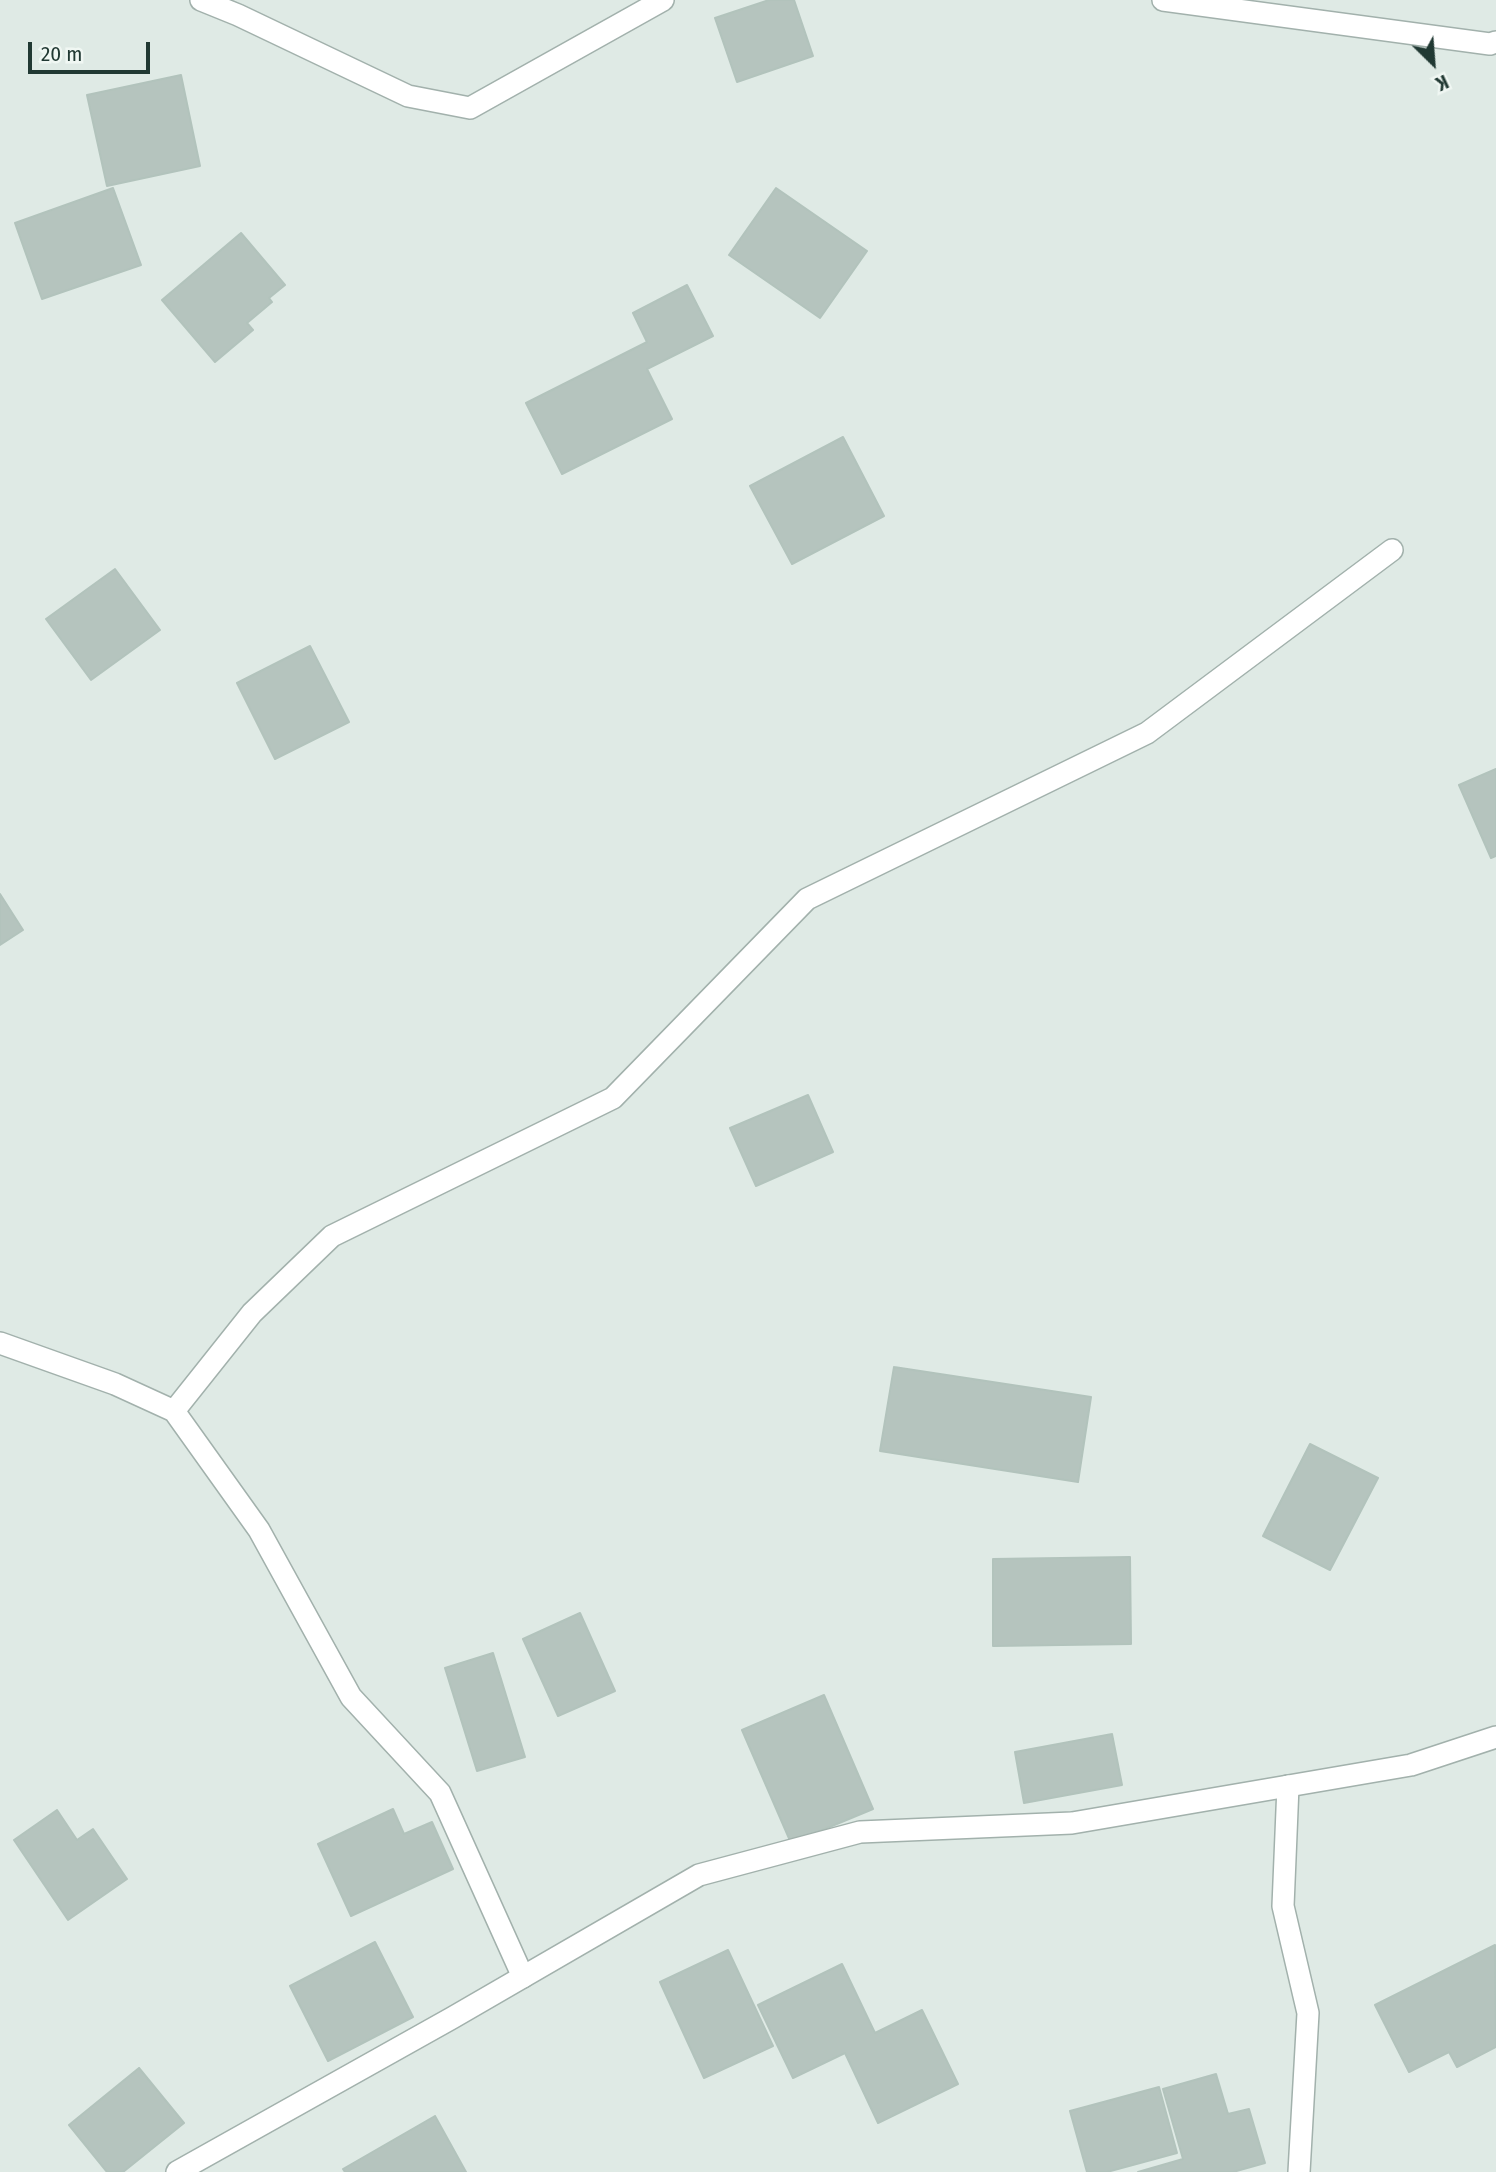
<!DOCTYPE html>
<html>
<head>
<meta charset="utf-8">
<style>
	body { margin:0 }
	#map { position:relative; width:1496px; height:2172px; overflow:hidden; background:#dfeae5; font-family:"Fira Sans Condensed",sans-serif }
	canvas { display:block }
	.north { position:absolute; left:1398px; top:28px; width:70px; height:70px; -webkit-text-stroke:5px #f0f7f3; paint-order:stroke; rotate:155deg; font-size:19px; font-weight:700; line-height:28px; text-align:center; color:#213933 }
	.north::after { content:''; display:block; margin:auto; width:24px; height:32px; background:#213933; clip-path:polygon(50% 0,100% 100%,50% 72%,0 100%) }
	.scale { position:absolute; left:28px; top:42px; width:122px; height:32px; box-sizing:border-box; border:4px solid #213933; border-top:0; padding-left:9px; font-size:21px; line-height:24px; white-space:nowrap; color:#213933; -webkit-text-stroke:5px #f0f7f3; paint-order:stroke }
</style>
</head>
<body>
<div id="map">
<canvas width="1496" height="2172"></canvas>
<div class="north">K</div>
<div class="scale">20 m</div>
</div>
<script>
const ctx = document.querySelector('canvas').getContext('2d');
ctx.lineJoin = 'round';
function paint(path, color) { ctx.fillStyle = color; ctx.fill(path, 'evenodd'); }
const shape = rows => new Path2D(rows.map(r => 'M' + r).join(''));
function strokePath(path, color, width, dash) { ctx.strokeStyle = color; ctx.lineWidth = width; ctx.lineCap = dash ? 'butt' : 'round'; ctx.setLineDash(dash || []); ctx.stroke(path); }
const building = shape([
	[769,0,794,0,813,56,737,82,715,18,769,0],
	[181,75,200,166,107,186,87,95,181,75],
	[113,188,141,265,42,299,15,223,113,188],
	[776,188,867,251,820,318,729,255,776,188],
	[241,233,285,285,269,298,272,302,247,323,253,330,215,362,162,300,241,233],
	[687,285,713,336,647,369,672,419,562,474,526,403,647,342,633,313,687,285],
	[843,437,884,516,792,564,750,486,843,437],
	[115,569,160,630,91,680,46,619,115,569],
	[310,646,349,722,275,759,237,683,310,646],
	[1496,769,1496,856,1491,858,1459,785,1496,769],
	[0,894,23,930,0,945,0,894],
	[808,1095,833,1152,756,1186,730,1128,808,1095],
	[894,1367,1091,1397,1078,1482,880,1451,894,1367],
	[1310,1444,1378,1478,1330,1570,1263,1536,1310,1444],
	[1130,1557,1131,1644,993,1646,993,1559,1130,1557],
	[580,1613,615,1691,558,1716,523,1639,580,1613],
	[493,1653,525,1757,477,1771,445,1668,493,1653],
	[824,1695,873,1809,791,1843,742,1730,824,1695],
	[1112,1734,1122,1785,1024,1803,1015,1752,1112,1734],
	[393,1809,404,1834,432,1822,453,1869,351,1916,318,1844,393,1809],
	[57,1810,77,1840,93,1829,127,1879,68,1920,14,1840,57,1810],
	[375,1942,413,2017,328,2061,290,1986,375,1942],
	[1495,1945,1496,2047,1457,2067,1449,2052,1409,2072,1375,2005,1495,1945],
	[728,1950,773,2046,704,2078,660,1982,728,1950],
	[842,1964,875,2033,922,2010,958,2084,878,2123,845,2053,793,2078,758,2005,842,1964],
	[139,2068,184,2123,123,2172,107,2172,69,2125,139,2068],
	[1216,2074,1228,2114,1249,2109,1265,2163,1233,2172,1138,2172,1183,2159,1163,2089,1216,2074],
	[1159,2087,1177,2153,1107,2172,1087,2172,1070,2111,1159,2087],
	[435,2116,466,2172,345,2172,343,2169,435,2116]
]);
const minor = shape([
	[201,0,238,15,408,96,470,108,663,0],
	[1163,0,1490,44,1496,42],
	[0,1343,115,1384,174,1411,259,1530,351,1697,440,1793,523,1977],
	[174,1411,252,1313,332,1236,613,1098,807,899,1147,733,1392,550],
	[1288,1786,1283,1906,1308,2013,1299,2172]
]);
const tertiary = shape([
	[177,2172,452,2018,699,1875,860,1832,1072,1823,1411,1765,1496,1737]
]);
paint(building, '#b5c4be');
strokePath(building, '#b2c3bc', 2);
strokePath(minor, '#a2b1ac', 24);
strokePath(tertiary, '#a2b1ac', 24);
strokePath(minor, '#fff', 21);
strokePath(tertiary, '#fff', 21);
</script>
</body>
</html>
